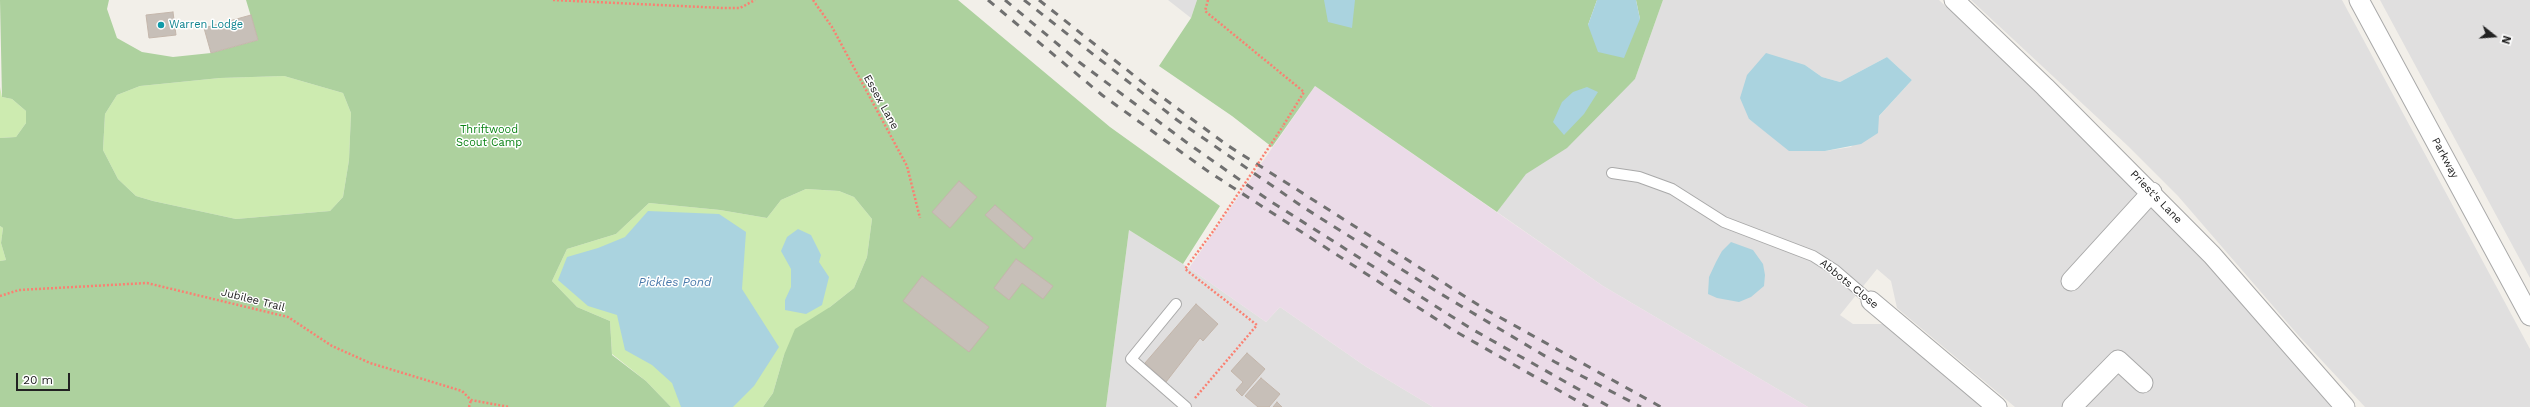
<!DOCTYPE html>
<html>
<head>
<meta charset="utf-8">
<style>
	body { margin:0 }
	#map { position:relative; width:2530px; height:407px; overflow:hidden; background:#f2efe9; font-family:"Work Sans",sans-serif }
	canvas { display:block }
	.north { position:absolute; left:2474px; top:16px; width:40px; height:40px; -webkit-text-stroke:3px #fff; paint-order:stroke; rotate:107deg; font-size:11px; font-weight:700; line-height:16px; text-align:center; color:#222 }
	.north::after { content:''; display:block; margin:auto; width:14px; height:18px; background:#222; clip-path:polygon(50% 0,100% 100%,50% 72%,0 100%) }
	.scale { position:absolute; left:16px; top:373px; width:54px; height:18px; box-sizing:border-box; border:2px solid #222; border-top:0; padding-left:5px; font-size:12px; line-height:14px; white-space:nowrap; color:#222; -webkit-text-stroke:3px #fff; paint-order:stroke }
</style>
</head>
<body>
<div id="map">
<canvas width="2530" height="407"></canvas>
<div class="north">N</div>
<div class="scale">20 m</div>
</div>
<script>
const ctx = document.querySelector('canvas').getContext('2d');
ctx.lineJoin = 'round';
function paint(path, color) { ctx.fillStyle = color; ctx.fill(path, 'evenodd'); }
const shape = rows => new Path2D(rows.map(r => 'M' + r).join(''));
function strokePath(path, color, width, dash) { ctx.strokeStyle = color; ctx.lineWidth = width; ctx.lineCap = dash ? 'butt' : 'round'; ctx.setLineDash(dash || []); ctx.stroke(path); }
function label(font, color, halo, rows, align = 'center') {
  ctx.font = font + ' "Work Sans",sans-serif'; ctx.lineWidth = 3; ctx.setLineDash([]); ctx.textBaseline = 'middle'; ctx.strokeStyle = halo; ctx.fillStyle = color; for (const [text, x, y, turn = 0] of rows) {
    ctx.save(); ctx.translate(x, y); ctx.rotate((+turn || 0) * Math.PI / 180); ctx.textAlign = isNaN(turn) ? turn : align; if (halo) ctx.strokeText(text, 0, 0); ctx.fillText(text, 0, 0); ctx.restore();
  }
}
const residential = shape([
	[1168,0,1197,0,1191,18],
	[1663,0,1939,0,2053,107,2236,293,2337,407,2015,407,1897,308,1891,281,1877,269,1840,315,1853,324,1884,324,1982,407,1808,407,1603,286,1497,212,1524,175,1635,79],
	[1887,57,1912,80,1851,147,1825,151,1768,133,1749,119,1805,65,1822,77,1840,82],
	[1971,0,2342,0,2530,349,2530,407,2365,407,2298,335,2178,196,2128,146],
	[2380,0,2530,0,2530,278],
	[1129,230,1189,268,1266,322,1280,307,1365,366,1433,407,1106,407]
]);
const industrial = shape([
	[1315,86,1603,286,1808,407,1433,407,1365,366,1280,307,1266,322,1189,268]
]);
const grass = shape([
	[284,76,343,93,351,113,349,160,343,197,330,211,236,219,153,201,136,196,118,179,103,150,105,114,117,95,140,86,220,78],
	[0,87,2,97,12,99,26,111,26,123,16,137,0,138],
	[806,189,839,191,854,197,872,219,867,257,854,288,830,307,784,355,773,393,763,407,671,407,646,381,612,354,610,321,577,307,552,281,567,249,616,234,649,203,720,210,767,218,781,200],
	[0,226,3,228,1,243,6,260,0,261]
]);
const forest = shape([
	[0,0,109,0,107,9,117,38,142,52,173,57,211,53,258,40,246,0,958,0,1110,127,1220,206,1183,264,1129,230,1106,407,763,407,773,393,784,355,795,329,830,307,854,288,867,257,872,219,854,197,839,191,806,189,781,200,767,218,720,210,649,203,616,234,567,249,552,281,577,307,610,321,612,355,646,381,671,407,0,407,0,261,6,260,1,243,3,228,0,226,0,138,16,137,26,123,26,111,12,99,2,97],
	[284,76,343,93,351,113,349,160,343,197,330,211,236,219,153,201,136,196,118,179,103,150,105,114,117,95,140,86,220,78],
	[1197,0,1597,0,1588,25,1640,19,1636,0,1663,0,1635,79,1567,148,1526,174,1497,212,1315,86,1272,147,1232,116,1159,66,1191,18]
]);
const water = shape([
	[1324,0,1355,0,1352,28,1328,22],
	[1597,0,1636,0,1640,19,1624,58,1598,52,1588,25],
	[1766,53,1805,65,1822,77,1840,82,1887,57,1912,80,1879,116,1878,133,1861,144,1825,151,1789,151,1749,119,1740,98,1747,75],
	[1587,87,1598,92,1584,114,1564,135,1553,122,1562,102,1573,92],
	[648,211,719,214,746,232,742,289,779,347,754,386,733,407,681,407,672,383,652,365,625,350,617,315,588,306,558,280,567,257,598,248,625,237],
	[798,229,811,235,821,255,819,262,829,277,822,305,806,314,785,310,785,300,791,287,791,269,781,251,787,237],
	[1731,242,1753,250,1763,264,1765,275,1764,286,1751,297,1739,302,1717,298,1708,294,1709,277,1716,262,1722,251]
]);
const building = shape([
	[173,12,176,35,149,38,146,15,173,12],
	[251,15,258,40,211,53,204,28,251,15],
	[959,181,977,197,950,228,932,212,959,181],
	[995,205,1033,238,1024,249,985,215,995,205],
	[1016,259,1053,286,1043,299,1022,283,1009,300,994,288,1016,259],
	[922,276,989,327,969,352,903,301,922,276],
	[1196,304,1218,324,1203,341,1200,338,1166,382,1145,363,1196,304],
	[1247,353,1265,369,1242,396,1236,390,1243,382,1231,371,1247,353],
	[1261,378,1280,394,1269,407,1258,407,1245,396,1261,378],
	[1277,402,1282,407,1273,407,1277,402]
]);
const path = shape([
	[553,0,723,8,740,8,755,0],
	[813,0,832,27,907,166,920,218],
	[1208,0,1205,11,1304,92,1283,126],
	[0,296,19,290,147,283,288,317,332,346,370,363,462,391,471,400,509,407],
	[1195,398,1257,325,1185,269,1214,230],
	[469,407,471,400]
]);
const service = shape([
	[1612,173,1639,177,1672,189,1724,222,1813,256,1835,270,1871,301],
	[1176,304,1131,359,1186,407]
]);
const minor = shape([
	[1954,0,2045,87,2212,255,2345,407],
	[2359,0,2530,316],
	[2071,281,2152,192],
	[1871,301,1997,407],
	[2072,407,2118,360,2143,383]
]);
const rail = shape([
	[988,0,1102,95,1209,172,1453,330,1588,407],
	[1005,0,1079,62,1186,142,1270,201,1470,328,1610,407],
	[1024,0,1177,120,1303,207,1436,291,1555,362,1641,407],
	[1039,0,1151,89,1227,145,1483,308,1661,407]
]);
const pathBridge = shape([
	[1214,230,1283,126]
]);
const markers = [
	[161,25,4,"#0f9aa8"]
];
const cultureNames = [
	["Warren Lodge",169,25]
];
const streetNames = [
	["Essex Lane",881,102,61],
	["Parkway",2445,158,62],
	["Priest's Lane",2156,197,46],
	["Abbots Close",1849,284,39],
	["Jubilee Trail",253,300,14]
];
const parkNames = [
	["Thriftwood",489,130],
	["Scout Camp",489,143]
];
const waterNames = [
	["Pickles Pond",675,282]
];
paint(residential, '#e0dfdf');
paint(industrial, '#ebdbe8');
paint(grass, '#cdebb0');
paint(forest, '#add19e');
paint(water, '#aad3df');
paint(building, '#c7bfb8');
strokePath(building, '#c4b6ab', 1);
strokePath(service, '#a9a9a9', 12);
strokePath(minor, '#a9a9a9', 21);
strokePath(path, '#fa8072', 2.5, [2, 2]);
strokePath(service, '#fff', 10);
strokePath(minor, '#fff', 19);
strokePath(rail, '#707070', 3, [8, 8]);
strokePath(pathBridge, '#fa8072', 2.5, [2, 2]);
for (const [x, y, r, color] of markers) { const dot = new Path2D(); dot.arc(x, y, r, 0, 2 * Math.PI); ctx.fillStyle = color; ctx.fill(dot); strokePath(dot, '#fff', 1.5); }
label('11px', '#0d838f', '#fff', cultureNames, 'left');
label('11px', '#222', '#fff', streetNames);
label('11px', '#0c8416', '#fff', parkNames);
label('italic 12px', '#4a7aab', '#fff', waterNames);
</script>
</body>
</html>
